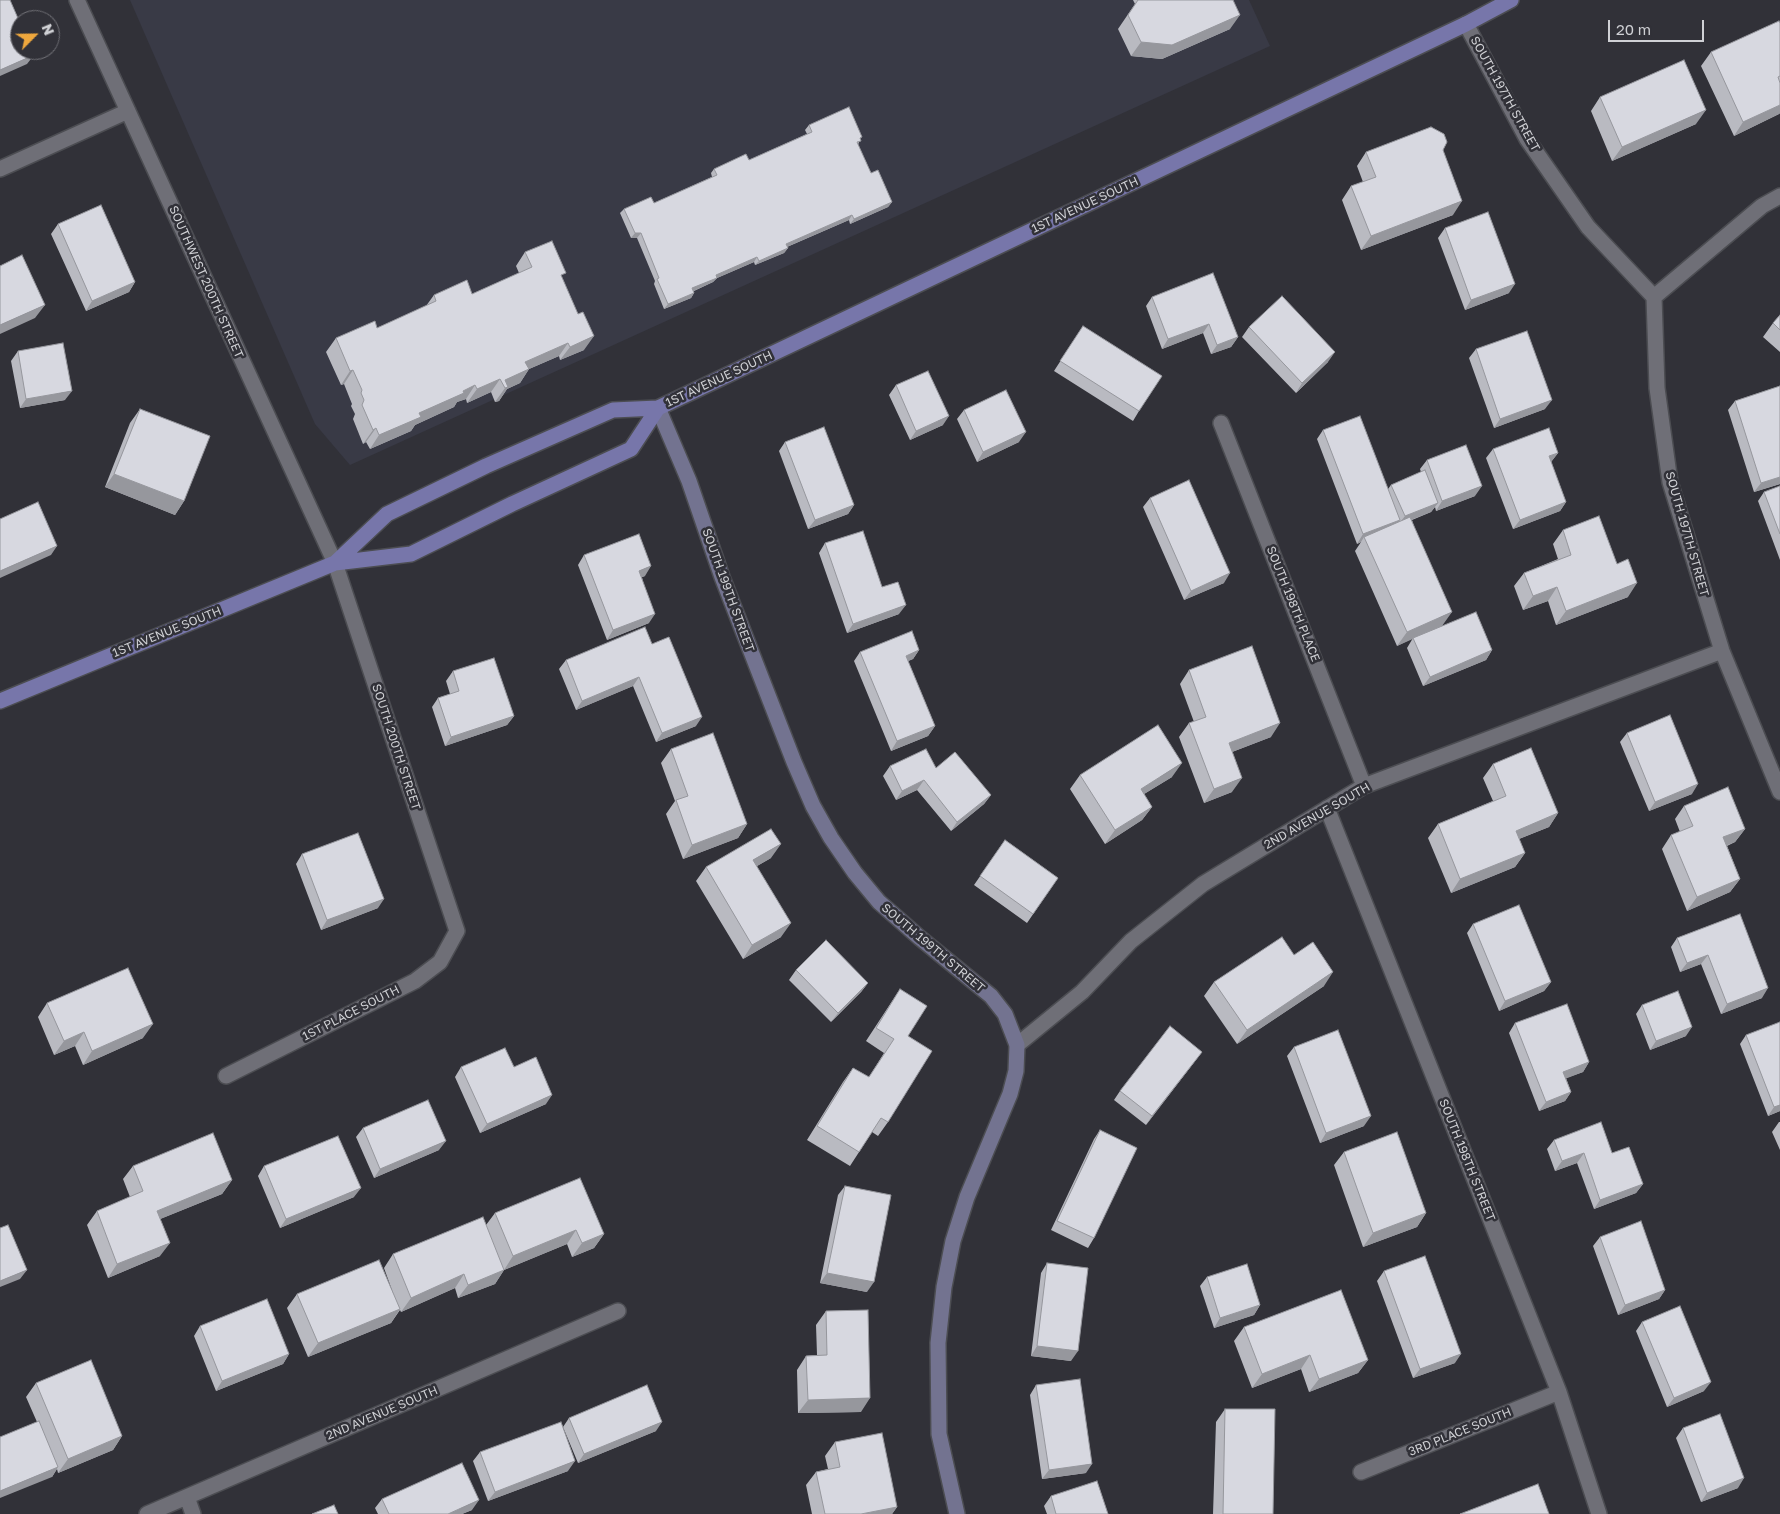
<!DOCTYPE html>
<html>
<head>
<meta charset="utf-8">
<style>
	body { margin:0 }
	#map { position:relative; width:1780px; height:1514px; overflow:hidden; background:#313138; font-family:"Golos Text",sans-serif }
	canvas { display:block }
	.north { position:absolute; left:10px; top:10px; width:50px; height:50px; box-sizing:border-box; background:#313138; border:1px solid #717177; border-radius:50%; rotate:67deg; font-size:14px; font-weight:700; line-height:20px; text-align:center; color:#d0d1d5 }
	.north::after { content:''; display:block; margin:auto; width:18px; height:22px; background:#eea73d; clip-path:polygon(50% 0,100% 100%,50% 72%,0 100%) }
	.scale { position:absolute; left:1608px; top:20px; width:96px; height:22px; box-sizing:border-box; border:2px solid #d0d1d5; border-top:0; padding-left:6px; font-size:15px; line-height:18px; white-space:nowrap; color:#d0d1d5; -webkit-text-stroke:4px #313138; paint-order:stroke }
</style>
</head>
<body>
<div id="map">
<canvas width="1780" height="1514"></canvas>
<div class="north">N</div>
<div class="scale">20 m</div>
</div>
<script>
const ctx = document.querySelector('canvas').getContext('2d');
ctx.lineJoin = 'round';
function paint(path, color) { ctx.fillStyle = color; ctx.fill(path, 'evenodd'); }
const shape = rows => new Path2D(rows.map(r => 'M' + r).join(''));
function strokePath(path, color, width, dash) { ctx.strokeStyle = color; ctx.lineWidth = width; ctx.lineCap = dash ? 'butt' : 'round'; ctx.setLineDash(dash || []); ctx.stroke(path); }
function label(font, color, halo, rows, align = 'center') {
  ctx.font = font + ' "Golos Text",sans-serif'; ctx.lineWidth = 5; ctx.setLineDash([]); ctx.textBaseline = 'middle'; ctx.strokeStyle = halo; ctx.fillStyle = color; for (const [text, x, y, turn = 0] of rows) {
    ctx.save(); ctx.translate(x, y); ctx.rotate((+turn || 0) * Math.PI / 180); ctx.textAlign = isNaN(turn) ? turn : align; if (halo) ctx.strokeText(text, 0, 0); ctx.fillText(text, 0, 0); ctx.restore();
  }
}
const built = shape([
	[130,0,1249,0,1270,46,350,465,315,424]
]);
const street = shape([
	[77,0,335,563,457,931,440,962,415,981,226,1076],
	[1466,24,1527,139,1588,227,1654,297,1657,388,1670,482,1722,651,1780,792],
	[0,169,128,111],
	[1654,297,1762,206,1780,196],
	[1221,423,1364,786],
	[1327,808,1559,1392,1599,1514],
	[1017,1045,1082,992,1131,941,1203,884,1364,786,1722,651],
	[1361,1472,1559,1392],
	[187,1497,193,1514],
	[147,1514,618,1311]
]);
const secondary = shape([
	[658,408,689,481,722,577,794,762,813,806,831,838,855,873,879,902,920,938,991,996,1005,1014,1017,1045,1016,1071,1010,1094,967,1197,953,1241,944,1287,938,1343,939,1434,957,1514]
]);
const primary = shape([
	[335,563,387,514,486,466,613,410,658,408,1466,24,1511,0],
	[0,701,335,563,411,554,512,504,631,449,658,408]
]);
const wall = shape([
	[1133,0,1233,0,1230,29,1162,59,1131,56,1118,29,1135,4],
	[1780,23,1780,113,1779,114,1734,136,1701,66,1711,52],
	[1600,97,1696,124,1612,161,1591,111],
	[809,125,860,139,858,145,871,173,892,202,888,207,850,224,849,220,787,247,788,248,784,253,755,265,754,262,717,278,713,282,694,291,694,293,691,298,664,309,654,284,655,281,637,238,631,238,620,213,624,209,654,203,712,177,711,173,714,169,749,160,807,134,805,130],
	[1443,150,1453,215,1361,250,1342,200,1351,186,1363,182,1357,166,1366,152],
	[58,224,135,282,129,292,86,311,51,234],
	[1445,228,1509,293,1465,310,1438,238],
	[525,252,562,278,584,350,560,360,559,356,529,369,520,383,507,389,499,401,495,402,491,392,467,403,466,399,457,402,454,407,415,425,411,431,370,449,366,442,363,444,353,419,355,414,351,406,352,404,344,384,341,385,326,352,336,338,377,328,426,306,434,295,472,294,519,273,516,266],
	[1152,297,1238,337,1231,347,1211,354,1203,333,1162,349,1146,306],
	[1780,315,1780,352,1763,337,1773,323],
	[1083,326,1139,411,1133,421,1054,371],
	[1249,327,1328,362,1296,393,1242,337],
	[1476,349,1545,409,1494,428,1469,358],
	[18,351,65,400,20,408,11,361],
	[896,385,943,425,910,440,889,395],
	[1780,386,1780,484,1754,492,1728,410,1735,401],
	[140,409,184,501,175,515,105,487,130,423],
	[964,410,1019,442,977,462,957,419],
	[1323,430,1388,489,1391,485,1421,472,1420,469,1427,460,1475,496,1436,511,1435,507,1431,512,1412,520,1442,626,1414,638,1492,650,1486,660,1423,686,1407,648,1413,638,1397,646,1355,551,1361,542,1357,544,1317,439],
	[785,442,854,505,848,514,808,529,779,451],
	[1493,449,1558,453,1551,462,1566,502,1560,511,1513,529,1486,458],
	[1780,486,1780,560,1758,501,1764,492],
	[1150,498,1224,583,1184,600,1143,507],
	[1563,530,1617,564,1628,597,1556,625,1548,601,1523,610,1514,586,1524,573,1558,559,1553,544],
	[825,543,882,587,899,614,847,633,819,553],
	[584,555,645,576,642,577,649,623,607,640,578,565],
	[652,644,696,726,656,742,633,686,576,710,559,669,566,660],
	[919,650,913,659,908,661,935,726,928,736,891,751,854,661,860,652],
	[1189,670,1271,737,1232,752,1232,792,1204,803,1179,737,1189,723,1194,722,1180,684],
	[453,671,514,716,507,725,445,746,432,707,438,698,450,694,446,681],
	[1627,733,1692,794,1649,811,1620,742],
	[671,749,747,824,738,838,683,859,666,814,675,801,661,763],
	[1493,764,1558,813,1549,827,1519,839,1525,853,1515,867,1451,893,1428,838,1438,824,1493,801,1483,778],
	[890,766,936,768,991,795,984,804,951,831,917,790,896,800,883,776],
	[1080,775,1172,777,1144,794,1152,807,1142,820,1105,844,1070,789],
	[1684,806,1745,829,1735,842,1727,846,1740,879,1730,892,1687,911,1662,849,1671,835,1680,832,1675,819],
	[1005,840,1058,878,1027,923,974,885],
	[302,854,378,908,321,930,296,864],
	[771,858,757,866,781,937,743,959,696,881,706,867],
	[1740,914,1762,998,1721,1014,1701,964,1680,972,1671,947,1677,938],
	[1473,924,1551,982,1544,991,1499,1011,1467,933],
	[1294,955,1324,986,1237,1044,1204,996,1214,982],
	[796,970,868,983,861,992,831,1022,789,980],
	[900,989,908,1036,888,1122,878,1136,872,1132,850,1166,807,1140,843,1082,853,1068,869,1077,884,1053,866,1041],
	[47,1003,143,1038,83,1065,75,1046,54,1055,38,1017],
	[1642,1005,1686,1036,1650,1050,1636,1014],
	[1515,1023,1589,1062,1583,1072,1566,1078,1571,1092,1565,1101,1539,1111,1509,1033],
	[1746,1035,1780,1111,1768,1116,1740,1044],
	[1294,1047,1364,1126,1320,1143,1287,1056],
	[1202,1052,1146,1125,1114,1100,1120,1091],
	[461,1067,514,1067,546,1104,480,1133,455,1077],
	[1779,1122,1780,1122,1780,1150,1772,1132],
	[363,1128,439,1150,374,1178,356,1137],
	[1100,1130,1094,1238,1088,1248,1051,1230,1094,1139],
	[1554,1140,1612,1153,1643,1184,1636,1193,1594,1209,1577,1163,1555,1171,1547,1149],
	[1344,1152,1426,1213,1417,1227,1363,1247,1334,1165],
	[133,1166,232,1180,222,1194,160,1219,160,1256,108,1278,87,1225,97,1211,130,1197,123,1179],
	[264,1166,354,1197,280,1228,258,1176],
	[845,1186,867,1292,820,1283,838,1195],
	[495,1213,604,1234,594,1248,572,1257,567,1244,504,1270,495,1284,458,1298,455,1288,401,1312,400,1310,391,1323,308,1357,287,1308,297,1294,393,1293,384,1268,393,1254,486,1225],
	[1600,1237,1665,1290,1659,1299,1618,1315,1593,1246],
	[1047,1263,1071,1361,1031,1356,1041,1273],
	[1384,1271,1455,1363,1413,1378,1377,1281],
	[1207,1277,1260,1305,1254,1315,1214,1328,1200,1286],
	[826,1311,861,1412,798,1413,797,1370,806,1356,817,1355,816,1325],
	[1642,1322,1704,1391,1667,1407,1636,1331],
	[200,1326,289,1354,283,1364,216,1391,194,1336],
	[1244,1327,1368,1360,1358,1373,1309,1392,1301,1369,1252,1388,1234,1341],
	[36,1383,122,1436,113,1450,58,1473,57,1469,52,1477,37,1422,26,1397],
	[1036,1385,1086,1473,1042,1479,1030,1395],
	[1225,1409,1273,1514,1213,1514,1216,1422],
	[569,1418,656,1431,578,1463,563,1427],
	[1683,1428,1738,1488,1701,1502,1676,1438],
	[835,1442,897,1507,892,1514,812,1514,806,1485,816,1472,828,1469,825,1456],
	[480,1452,568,1471,488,1501,473,1461],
	[1051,1496,1108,1514,1047,1514,1044,1506],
	[382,1499,472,1510,462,1514,378,1514,375,1508]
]);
const shadedWall = shape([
	[1240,15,1230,29,1162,59,1131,56,1141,42],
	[34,55,27,64,0,76,0,70],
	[1780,105,1780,113,1779,114,1734,136,1743,122],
	[1706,110,1696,124,1612,161,1622,147],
	[1462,201,1453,215,1361,250,1371,236],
	[892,202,888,207,850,224,854,219],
	[852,215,849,220,782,249,786,244],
	[635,233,641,233,637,238,631,238],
	[788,248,784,253,755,265,759,261],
	[757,257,754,262,717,278,713,282,689,293,692,288,716,275],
	[135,282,129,292,86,311,92,301],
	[1515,284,1509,293,1465,310,1471,300],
	[694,293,691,298,664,309,668,304],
	[45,305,35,318,0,334,0,325],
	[1209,324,1203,333,1162,349,1168,339],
	[594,336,584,350,560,360,570,347],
	[1238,337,1231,347,1211,354,1217,345],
	[568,343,559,356,529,369,520,383,507,389,499,401,495,402,505,388,505,380,525,362],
	[1335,352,1328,362,1296,393,1302,383],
	[353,370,344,384,341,385,350,371],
	[500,379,491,392,467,403,477,389],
	[475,385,466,399,457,402,454,407,415,425,411,431,370,449,379,435,419,413],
	[72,391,65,400,20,408,26,399],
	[1552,400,1545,409,1494,428,1500,419],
	[949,416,943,425,910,440,916,431],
	[376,428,366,442,363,444,373,430],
	[1026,432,1019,442,977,462,983,452],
	[1558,453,1551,462,1549,456],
	[114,474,184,501,175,515,105,487],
	[1780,477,1780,484,1754,492,1761,483],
	[1482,486,1475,496,1436,511,1442,501],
	[1566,502,1560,511,1513,529,1520,520],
	[1438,503,1431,512,1398,525,1405,516],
	[854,505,848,514,808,529,815,520],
	[1400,520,1394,529,1364,537,1361,542,1357,544,1363,534],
	[57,546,51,555,0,578,0,571],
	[651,566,645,576,633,580,639,571],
	[1230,573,1224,583,1184,600,1191,591],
	[1637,583,1628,597,1556,625,1566,611],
	[1557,587,1548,601,1523,610,1533,596],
	[906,605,899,614,847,633,853,624],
	[1452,612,1442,626,1397,646,1407,632],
	[655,614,649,623,607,640,613,630],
	[919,650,913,659,899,665,906,656],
	[1492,650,1486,660,1423,686,1430,677],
	[639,677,633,686,576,710,582,701],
	[514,716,507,725,445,746,451,737],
	[702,717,696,726,656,742,662,733],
	[1280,723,1271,737,1219,757,1229,743],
	[935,726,928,736,891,751,897,741],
	[1182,763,1172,777,1131,802,1141,789],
	[1242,778,1232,792,1204,803,1214,789],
	[924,780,917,790,896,800,902,791],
	[1698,784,1692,794,1649,811,1655,802],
	[991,795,984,804,951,831,957,822],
	[1152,807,1142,820,1105,844,1115,830],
	[1558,813,1549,827,1506,844,1516,831],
	[747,824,738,838,683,859,692,845],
	[1745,829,1735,842,1713,851,1723,837],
	[781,844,771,858,743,874,753,860],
	[1525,853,1515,867,1451,893,1460,879],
	[1740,879,1730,892,1687,911,1697,897],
	[384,899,378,908,321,930,327,920],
	[791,923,781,937,743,959,752,945],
	[1708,955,1701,964,1680,972,1687,963],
	[1333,972,1324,986,1237,1044,1247,1030],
	[1551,982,1544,991,1499,1011,1505,1001],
	[868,983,861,992,831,1022,838,1013],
	[1768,988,1762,998,1721,1014,1727,1004],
	[153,1024,143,1038,83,1065,92,1051],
	[1692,1027,1686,1036,1650,1050,1656,1041],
	[84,1032,75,1046,54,1055,64,1041],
	[1202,1052,1195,1061,1146,1125,1152,1116],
	[1589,1062,1583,1072,1557,1082,1563,1072],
	[1571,1092,1565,1101,1539,1111,1546,1102],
	[552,1095,546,1104,480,1133,487,1124],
	[1780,1105,1780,1111,1768,1116,1774,1107],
	[1371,1116,1364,1126,1320,1143,1326,1133],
	[446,1141,439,1150,374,1178,380,1169],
	[1584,1153,1577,1163,1555,1171,1562,1161],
	[232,1180,222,1194,148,1224,157,1211],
	[1643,1184,1636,1193,1594,1209,1600,1200],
	[361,1188,354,1197,280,1228,286,1219],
	[1426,1213,1417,1227,1363,1247,1373,1233],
	[576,1230,567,1244,504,1270,513,1256],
	[604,1234,594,1248,572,1257,582,1243],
	[170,1243,160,1256,108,1278,117,1264],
	[27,1270,20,1279,0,1287,0,1281],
	[504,1270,495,1284,458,1298,468,1285],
	[827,1273,874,1282,867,1292,820,1283],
	[464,1274,455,1288,401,1312,411,1298],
	[1665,1290,1659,1299,1618,1315,1625,1305],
	[1260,1305,1254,1315,1214,1328,1220,1318],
	[400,1309,391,1323,308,1357,318,1343],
	[1037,1346,1078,1351,1071,1361,1031,1356],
	[289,1354,283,1364,216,1391,222,1381],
	[1461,1354,1455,1363,1413,1378,1420,1369],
	[1310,1355,1301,1369,1252,1388,1262,1374],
	[1368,1360,1358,1373,1309,1392,1319,1379],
	[1711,1382,1704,1391,1667,1407,1674,1398],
	[870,1398,861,1412,798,1413,808,1400],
	[662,1422,656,1431,578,1463,584,1454],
	[122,1436,113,1450,58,1473,68,1459],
	[575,1461,568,1471,488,1501,495,1492],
	[1092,1464,1086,1473,1042,1479,1049,1470],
	[58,1467,52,1477,0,1498,0,1491],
	[1744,1478,1738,1488,1701,1502,1707,1493],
	[479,1500,472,1510,462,1514,448,1514],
	[897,1507,892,1514,861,1514]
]);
const building = shape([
	[0,0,10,0,20,23,20,50,32,50,34,55,0,70,0,0],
	[1138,0,1233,0,1240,15,1172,45,1141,42,1128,15,1138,0],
	[1779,21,1780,23,1780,76,1778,77,1780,83,1780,105,1743,122,1711,52,1779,21],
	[1684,60,1706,110,1622,147,1600,97,1684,60],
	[849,107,862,137,860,138,861,141,857,142,871,173,878,170,892,202,854,219,852,215,786,244,788,248,759,261,757,257,716,275,717,278,692,288,694,293,668,304,657,279,659,278,641,233,635,233,624,209,651,197,654,203,717,175,714,169,746,154,749,160,812,132,809,125,849,107],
	[1431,127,1444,134,1447,142,1443,150,1462,201,1371,236,1351,186,1376,177,1366,152,1431,127],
	[101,205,135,282,92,301,58,224,101,205],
	[1488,212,1515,284,1471,300,1445,228,1488,212],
	[552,241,566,273,561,275,578,314,583,312,594,336,570,347,568,343,525,362,529,369,505,380,508,387,505,388,500,379,477,389,475,385,463,391,464,393,419,413,421,417,379,435,376,428,373,430,362,405,364,400,361,393,362,390,353,370,350,371,336,338,375,321,377,328,436,301,434,295,467,280,472,294,532,267,525,252,552,241],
	[22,255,45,305,0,325,0,266,22,255],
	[1213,273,1238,337,1217,345,1209,324,1168,339,1152,297,1213,273],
	[1282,296,1335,352,1302,383,1249,327,1282,296],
	[1780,315,1780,330,1773,323,1780,315],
	[1083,326,1162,376,1139,411,1060,361,1083,326],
	[1527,331,1552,400,1500,419,1476,349,1527,331],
	[63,343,72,391,26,399,18,351,63,343],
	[928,371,949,416,916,431,896,385,928,371],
	[1780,386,1780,477,1761,483,1735,401,1780,386],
	[1006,390,1026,432,983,452,964,410,1006,390],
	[140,409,210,436,184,501,114,474,140,409],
	[1360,416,1400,520,1363,534,1323,430,1360,416],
	[824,427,854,505,815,520,785,442,824,427],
	[1549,428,1558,453,1549,456,1566,502,1520,520,1493,449,1549,428],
	[1466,445,1482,486,1442,501,1427,460,1466,445],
	[1425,470,1438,503,1405,516,1391,485,1425,470],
	[1189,480,1230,573,1191,591,1150,498,1189,480],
	[1780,486,1780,534,1764,492,1780,486],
	[38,502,57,546,0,571,0,519,38,502],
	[1599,516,1617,564,1628,559,1637,583,1566,611,1557,587,1533,596,1524,573,1571,555,1563,530,1599,516],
	[1410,517,1452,612,1407,632,1364,537,1410,517],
	[863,531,882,587,898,582,906,605,853,624,825,543,863,531],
	[639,534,651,566,639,571,655,614,613,630,584,555,639,534],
	[1476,612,1492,650,1430,677,1413,638,1476,612],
	[645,627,652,644,669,637,702,717,662,733,639,677,582,701,566,660,645,627],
	[912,631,919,650,906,656,935,726,897,741,860,652,912,631],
	[1252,646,1280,723,1229,743,1242,778,1214,789,1189,723,1206,717,1189,670,1252,646],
	[494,658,514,716,451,737,438,698,459,691,453,671,494,658],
	[1670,715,1698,784,1655,802,1627,733,1670,715],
	[1158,725,1182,763,1141,789,1152,807,1115,830,1080,775,1158,725],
	[713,733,747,824,692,845,676,800,688,796,671,749,713,733],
	[1531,748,1558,813,1516,831,1525,853,1460,879,1438,824,1506,796,1493,764,1531,748],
	[926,749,936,768,955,752,991,795,957,822,924,780,902,791,890,766,926,749],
	[1728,787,1745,829,1723,837,1740,879,1697,897,1671,835,1693,826,1684,806,1728,787],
	[771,829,781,844,753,860,791,923,752,945,706,867,771,829],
	[358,833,384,899,327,920,302,854,358,833],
	[1005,840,1058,878,1033,914,980,876,1005,840],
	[1519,905,1551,982,1505,1001,1473,924,1519,905],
	[1740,914,1768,988,1727,1004,1708,955,1687,963,1677,938,1740,914],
	[1282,937,1294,955,1313,942,1333,972,1247,1030,1214,982,1282,937],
	[826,940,868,983,838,1013,796,970,826,940],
	[128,968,153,1024,92,1051,84,1032,64,1041,47,1003,128,968],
	[900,989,927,1006,908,1036,932,1051,888,1122,881,1118,859,1152,817,1126,853,1068,869,1077,894,1039,876,1028,900,989],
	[1678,991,1692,1027,1656,1041,1642,1005,1678,991],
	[1567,1004,1589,1062,1563,1072,1571,1092,1546,1102,1515,1023,1567,1004],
	[1780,1022,1780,1105,1774,1107,1746,1035,1780,1022],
	[1170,1026,1202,1052,1152,1116,1120,1091,1170,1026],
	[1338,1030,1371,1116,1326,1133,1294,1047,1338,1030],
	[505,1048,514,1067,536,1057,552,1095,487,1124,461,1067,505,1048],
	[428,1100,446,1141,380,1169,363,1128,428,1100],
	[1601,1122,1612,1153,1629,1147,1643,1184,1600,1200,1584,1153,1562,1161,1554,1140,1601,1122],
	[1100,1130,1137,1148,1094,1238,1057,1221,1100,1130],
	[1397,1132,1426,1213,1373,1233,1344,1152,1397,1132],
	[213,1133,232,1180,157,1211,170,1243,117,1264,97,1211,143,1191,133,1166,213,1133],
	[338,1136,361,1188,286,1219,264,1166,338,1136],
	[580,1178,604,1234,582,1243,576,1230,513,1256,495,1213,580,1178],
	[845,1186,891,1195,874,1282,827,1273,845,1186],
	[483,1217,504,1270,468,1285,464,1274,411,1298,393,1254,483,1217],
	[1641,1221,1665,1290,1625,1305,1600,1237,1641,1221],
	[8,1225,27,1270,0,1281,0,1228,8,1225],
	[1425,1256,1461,1354,1420,1369,1384,1271,1425,1256],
	[379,1260,400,1309,318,1343,297,1294,379,1260],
	[1047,1263,1088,1268,1078,1351,1037,1346,1047,1263],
	[1247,1264,1260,1305,1220,1318,1207,1277,1247,1264],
	[1341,1290,1368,1360,1319,1379,1310,1355,1262,1374,1244,1327,1341,1290],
	[267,1299,289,1354,222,1381,200,1326,267,1299],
	[1680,1306,1711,1382,1674,1398,1642,1322,1680,1306],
	[868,1310,870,1398,808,1400,806,1356,827,1355,826,1311,868,1310],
	[91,1360,122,1436,68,1459,36,1383,91,1360],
	[1080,1379,1092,1464,1049,1470,1036,1385,1080,1379],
	[647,1385,662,1422,584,1454,569,1418,647,1385],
	[1225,1409,1275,1409,1273,1514,1223,1514,1225,1409],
	[1720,1414,1744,1478,1707,1493,1683,1428,1720,1414],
	[39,1421,58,1467,0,1491,0,1437,39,1421],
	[561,1422,575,1461,495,1492,480,1452,561,1422],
	[882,1433,897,1507,861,1514,825,1514,816,1472,840,1467,835,1442,882,1433],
	[462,1463,479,1500,448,1514,389,1514,382,1499,462,1463],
	[1097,1481,1108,1514,1056,1514,1051,1496,1097,1481],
	[1538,1484,1549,1514,1460,1514,1538,1484],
	[334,1505,338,1514,312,1514,334,1505]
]);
const streetNames = [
	["SOUTH 197TH STREET",1505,94,61],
	["1ST AVENUE SOUTH",1085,205,-25],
	["SOUTHWEST 200TH STREET",206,282,66],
	["1ST AVENUE SOUTH",719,379,-25],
	["SOUTH 197TH STREET",1687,534,74],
	["SOUTH 199TH STREET",728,590,70],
	["SOUTH 198TH PLACE",1293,604,68],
	["1ST AVENUE SOUTH",167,632,-22],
	["SOUTH 200TH STREET",396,747,72],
	["2ND AVENUE SOUTH",1317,816,-30],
	["SOUTH 199TH STREET",933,948,40],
	["1ST PLACE SOUTH",351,1013,-27],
	["SOUTH 198TH STREET",1467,1160,68],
	["2ND AVENUE SOUTH",382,1413,-23],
	["3RD PLACE SOUTH",1460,1432,-22]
];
paint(built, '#393a46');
strokePath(street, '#4c4d52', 18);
strokePath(secondary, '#4c4d52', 18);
strokePath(primary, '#4c4d52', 18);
strokePath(street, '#6f6f77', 15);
strokePath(secondary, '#737390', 15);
strokePath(primary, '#7776aa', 15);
paint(wall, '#b9bac1');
paint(shadedWall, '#96979d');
paint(building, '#d7d8e0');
strokePath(building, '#96979d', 1);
label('12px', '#d0d1d5', '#313138', streetNames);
</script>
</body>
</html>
